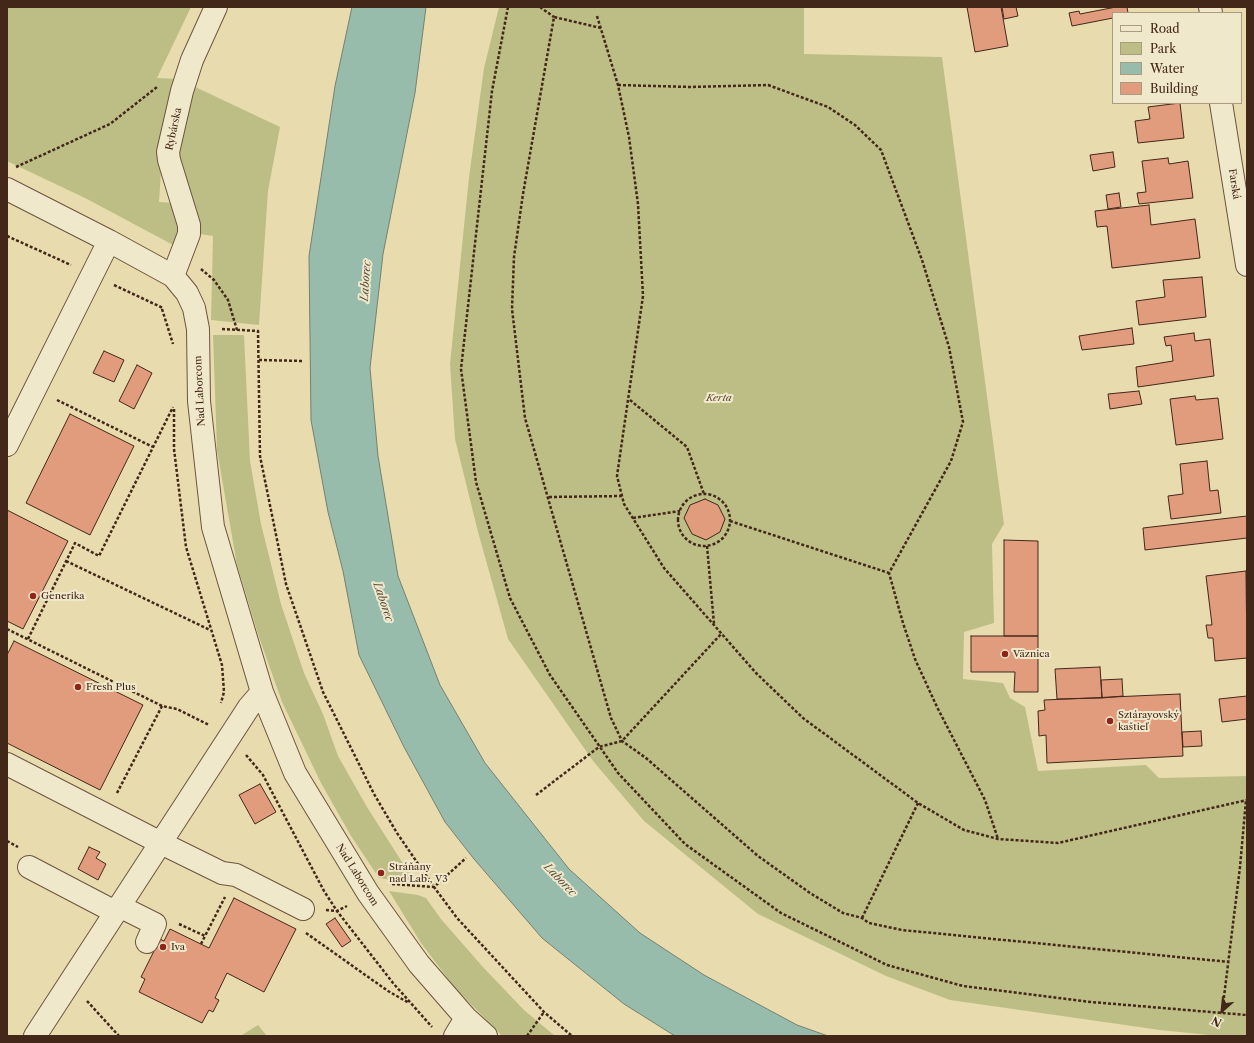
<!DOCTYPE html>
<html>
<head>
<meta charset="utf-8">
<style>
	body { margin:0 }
	#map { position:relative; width:1254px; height:1043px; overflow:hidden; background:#e8dcaf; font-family:"Libre Caslon Text",serif }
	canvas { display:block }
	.frame { position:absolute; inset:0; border:8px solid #432718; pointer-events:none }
	.legend { position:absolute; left:1112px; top:12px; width:130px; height:92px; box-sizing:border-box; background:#f0e8cb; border:1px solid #ab9b83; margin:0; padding:5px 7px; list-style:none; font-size:12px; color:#432718 }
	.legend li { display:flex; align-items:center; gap:8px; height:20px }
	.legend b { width:20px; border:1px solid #ab9b83 }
	.north { position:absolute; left:1202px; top:991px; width:40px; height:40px; -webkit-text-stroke:3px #f0e8cb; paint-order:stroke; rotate:207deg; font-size:11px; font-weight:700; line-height:16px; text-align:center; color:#432718 }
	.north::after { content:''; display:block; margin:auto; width:14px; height:18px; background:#432718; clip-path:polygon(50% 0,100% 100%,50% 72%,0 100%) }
</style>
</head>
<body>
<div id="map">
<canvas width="1254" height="1043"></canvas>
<div class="frame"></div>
<ul class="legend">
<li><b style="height:5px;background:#f0e8cb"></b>Road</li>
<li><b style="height:11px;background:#bdbe86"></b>Park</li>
<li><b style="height:11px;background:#97bcac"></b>Water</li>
<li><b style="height:11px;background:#e09c7d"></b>Building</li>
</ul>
<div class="north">N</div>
</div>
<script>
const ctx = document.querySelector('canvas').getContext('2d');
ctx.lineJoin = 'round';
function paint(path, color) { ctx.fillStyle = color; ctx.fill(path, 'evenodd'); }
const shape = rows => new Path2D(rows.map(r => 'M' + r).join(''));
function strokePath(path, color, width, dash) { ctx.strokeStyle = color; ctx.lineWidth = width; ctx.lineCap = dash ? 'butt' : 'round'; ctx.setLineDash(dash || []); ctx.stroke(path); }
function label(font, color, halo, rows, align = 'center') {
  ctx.font = font + ' "Libre Caslon Text",serif'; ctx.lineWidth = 4; ctx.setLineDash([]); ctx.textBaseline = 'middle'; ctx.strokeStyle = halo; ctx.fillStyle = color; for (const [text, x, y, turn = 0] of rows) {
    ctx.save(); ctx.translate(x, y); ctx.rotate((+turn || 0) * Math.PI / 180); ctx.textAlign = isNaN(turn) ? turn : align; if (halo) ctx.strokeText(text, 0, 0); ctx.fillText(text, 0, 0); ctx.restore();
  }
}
const green = shape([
	[7,7,191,7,157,78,178,79,163,141,159,202,173,203,181,225,175,246,87,199,7,161],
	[499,7,804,7,804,54,942,57,1004,524,992,544,994,623,964,632,963,679,1003,683,1010,698,1025,707,1038,771,1146,765,1159,778,1247,776,1247,1036,1218,1036,1160,1030,950,1000,886,976,758,914,644,821,593,761,508,639,478,532,455,439,450,364,469,177,484,68],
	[189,84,280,127,268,191,259,325,211,320,213,236,200,234,176,167],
	[213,335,244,335,250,461,261,524,281,604,304,673,323,714,338,756,367,807,416,884,379,878,351,836,321,783,282,702,258,634,237,565,217,450],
	[389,891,418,895,426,898,441,919,482,966,524,1010,555,1036,502,1036,455,988,421,943],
	[258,1025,267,1036,242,1036,242,1035]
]);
const water = shape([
	[352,7,426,7,415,93,383,254,370,368,378,456,398,576,440,685,485,763,569,869,640,933,704,975,797,1025,828,1036,675,1036,624,1004,542,938,474,859,445,822,404,747,359,655,343,571,328,512,311,420,309,256,335,86,352,7]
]);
const building = shape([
	[967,7,1001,7,1008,46,975,52,967,7],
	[1002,7,1016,7,1018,16,1004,19,1002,7],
	[1116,7,1127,7,1128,13,1113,13,1113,18,1072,26,1069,13,1079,11,1080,14,1116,7],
	[1180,103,1184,138,1138,143,1135,121,1150,119,1148,107,1180,103],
	[1113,152,1115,167,1093,171,1090,155,1113,152],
	[1168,158,1169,164,1188,161,1193,198,1139,204,1137,193,1146,192,1142,161,1168,158],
	[1119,193,1121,207,1108,209,1106,195,1119,193],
	[1149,205,1151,225,1195,219,1200,258,1112,268,1107,226,1097,227,1095,211,1149,205],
	[1202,277,1206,317,1139,325,1136,301,1165,297,1163,280,1202,277],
	[1132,328,1134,344,1082,350,1079,336,1132,328],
	[1194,333,1195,341,1210,339,1214,376,1138,387,1136,367,1173,361,1171,345,1166,346,1164,337,1194,333],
	[104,351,124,360,114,382,93,373,104,351],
	[137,365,152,373,134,409,119,401,137,365],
	[1139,391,1142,404,1110,409,1108,394,1139,391],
	[1195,396,1196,400,1218,398,1223,439,1176,445,1170,399,1195,396],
	[70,414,134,446,90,535,26,503,70,414],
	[1207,461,1210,491,1218,490,1221,513,1171,519,1168,496,1183,494,1180,464,1207,461],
	[705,499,718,505,725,519,720,532,706,540,692,534,684,518,690,505,705,499],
	[7,510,68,541,23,629,7,621,7,510],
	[1247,516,1247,538,1145,550,1143,528,1247,516],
	[1004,540,1038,541,1038,636,1004,636,1004,540],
	[1246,571,1247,658,1215,661,1213,638,1208,638,1206,625,1212,625,1206,576,1246,571],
	[971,636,1038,636,1038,692,1014,692,1015,672,971,672,971,636],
	[14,641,143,705,100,790,7,743,7,655,14,641],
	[1100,667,1102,698,1057,699,1055,669,1100,667],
	[1122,679,1123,696,1102,698,1101,680,1122,679],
	[1180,694,1183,756,1047,763,1046,735,1039,736,1038,711,1045,710,1044,700,1180,694],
	[1247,696,1247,719,1222,722,1219,699,1247,696],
	[1201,731,1202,746,1183,747,1182,732,1201,731],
	[260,784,276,812,255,824,239,795,260,784],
	[89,847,100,852,96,858,106,864,98,880,78,869,89,847],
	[234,898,296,929,264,992,227,973,215,998,219,1000,213,1012,209,1010,202,1023,139,992,145,979,141,977,160,939,164,941,170,929,209,948,234,898],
	[335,918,351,941,342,947,326,924,335,918]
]);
const path = shape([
	[508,7,492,91,461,369,476,482,510,598,550,675,618,773,685,844,781,913,887,965,963,986,1091,1002,1247,1015],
	[540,7,554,17],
	[597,16,618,85,629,137,638,204,643,296,617,476,624,504,664,568,756,673,803,718,918,803,964,830,998,839,1058,843,1247,800],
	[601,28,554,17,523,194,514,257,512,309,525,418,611,718,622,741,646,758,758,856,810,893,843,913,862,918,869,923,902,930,1229,962],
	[618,85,691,87,768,85,828,107,855,125,881,150,922,260,949,347,963,422,951,461,889,573,903,623,915,659,937,707,985,800,998,839],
	[16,167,110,124,157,87],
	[7,236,71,265],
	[201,269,214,280,228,300,237,330],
	[114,285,163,308],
	[162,309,173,344],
	[222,329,258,331,260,456,286,584,323,692,374,794,397,833,434,887,457,918,544,1012,572,1036],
	[259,360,304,361],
	[57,400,153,447],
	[630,400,687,447,704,494],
	[174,409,174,449,186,547,222,665,224,692,221,703],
	'678 520a26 26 0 1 1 52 0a26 26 0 1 1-52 0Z',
	[549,497,622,496],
	[633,518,680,511],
	[730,521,889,573],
	[707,546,714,624],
	[66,561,210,630],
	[7,629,162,706,177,709,209,725],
	[28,639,75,543,99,556,173,407],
	[246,755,263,775,324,891,337,911,393,983,432,1027],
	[117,793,162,706],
	[536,795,599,747,622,741,722,633],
	[7,841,18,847],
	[392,884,434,887,466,858],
	[326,910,337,911,347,906],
	[862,918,918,803],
	[179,924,205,936,225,897],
	[306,933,388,991,409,1003],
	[201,944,205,936],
	[87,1001,119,1036],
	[1222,1013,1240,867,1246,800],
	[527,1036,544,1012]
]);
const minor = shape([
	[1210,7,1211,13],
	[1221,103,1247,265],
	[7,189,109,241,173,276,187,293,194,308,198,329,199,401,213,527,262,692,295,773,368,893,419,964,466,1018,486,1036],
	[173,276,189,234,189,225,169,160,168,152,182,91,192,60,216,7],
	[7,445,109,241],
	[7,764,161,843,222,873,236,875,303,909],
	[29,867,115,912],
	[119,906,155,924,147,942],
	[35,1036,249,707,262,692],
	[455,1036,466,1018]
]);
const markers = [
	[33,596,4,"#8f2418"],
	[1005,654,4,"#8f2418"],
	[78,687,4,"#8f2418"],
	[1110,721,4,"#8f2418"],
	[381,873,4,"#8f2418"],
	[163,947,4,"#8f2418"]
];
const streetNames = [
	["Rybárska",174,129,-78],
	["Farská",1234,184,81],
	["Nad Laborcom",200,391,-93],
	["Nad Laborcom",357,875,58]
];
const parkNames = [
	["Kerta",719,398]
];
const poiNames = [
	["Generika",41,596],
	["Väznica",1013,654],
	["Fresh Plus",86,687],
	["Sztárayovský",1118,715],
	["kaštieľ",1118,727],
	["Stráňany",389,867],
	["nad Lab., V3",389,879],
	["Iva",171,947]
];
const waterNames = [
	["Laborec",366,281,-86],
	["Laborec",383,602,71],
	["Laborec",560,880,46]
];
paint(green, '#bdbe86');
paint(water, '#97bcac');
strokePath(water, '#758071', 1);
paint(building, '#e09c7d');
strokePath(building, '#432718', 1);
strokePath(minor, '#6c543e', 24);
strokePath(path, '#432718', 2.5, [3, 2]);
strokePath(minor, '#f0e8cb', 22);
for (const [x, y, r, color] of markers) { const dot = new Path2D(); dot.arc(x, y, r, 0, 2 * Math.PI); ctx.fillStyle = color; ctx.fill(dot); strokePath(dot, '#f0e8cb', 1.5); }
label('10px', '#432718', '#f0e8cb', streetNames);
label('italic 10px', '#624d34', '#f0e8cb', parkNames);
label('10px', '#432718', '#f0e8cb', poiNames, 'left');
label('italic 11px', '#584c3d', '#f0e8cb', waterNames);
</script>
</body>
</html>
